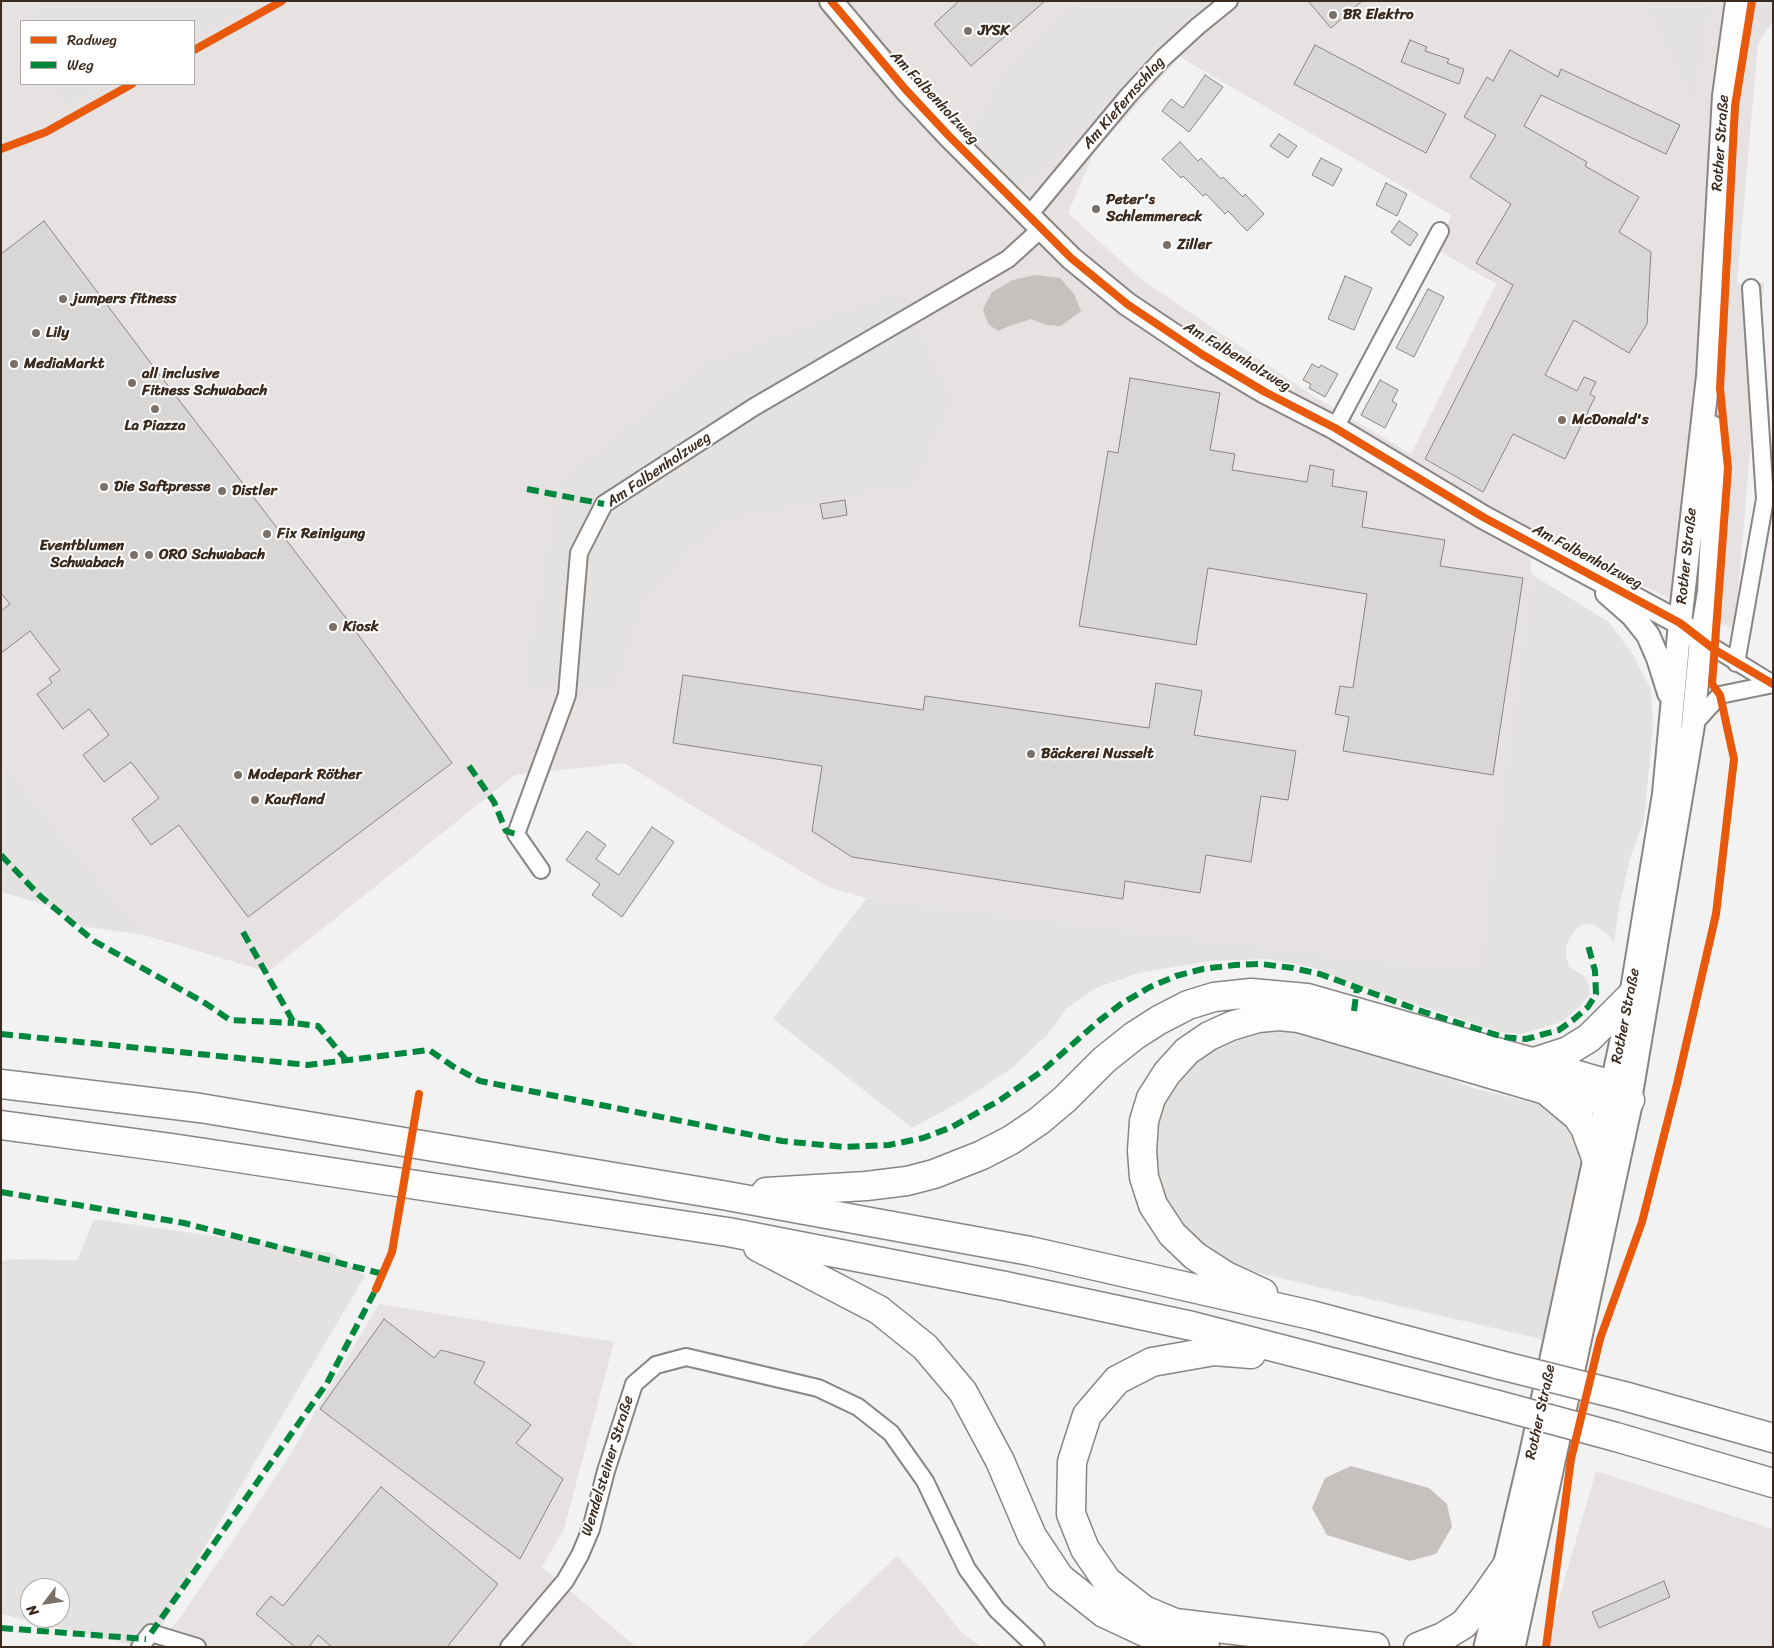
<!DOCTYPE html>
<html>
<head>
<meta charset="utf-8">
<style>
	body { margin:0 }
	#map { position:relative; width:1774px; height:1648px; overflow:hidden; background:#f3f2f2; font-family:Sriracha,sans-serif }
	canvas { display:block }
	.frame { position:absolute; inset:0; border:2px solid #3b2a1e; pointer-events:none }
	.legend { position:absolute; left:20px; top:20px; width:175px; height:65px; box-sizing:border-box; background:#fff; border:1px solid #b1aaa5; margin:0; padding:6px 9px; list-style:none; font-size:15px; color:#3b2a1e }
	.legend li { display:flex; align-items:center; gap:10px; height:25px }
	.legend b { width:25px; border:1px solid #b1aaa5 }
	.north { position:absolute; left:20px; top:1578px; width:50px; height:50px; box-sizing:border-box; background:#fff; border:1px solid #b1aaa5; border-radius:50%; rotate:239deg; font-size:14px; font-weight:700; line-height:20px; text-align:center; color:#3b2a1e }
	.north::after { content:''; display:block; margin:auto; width:18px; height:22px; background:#7b7068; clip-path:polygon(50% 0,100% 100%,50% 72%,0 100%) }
</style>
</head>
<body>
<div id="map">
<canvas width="1774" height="1648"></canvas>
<div class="frame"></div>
<ul class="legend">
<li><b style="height:6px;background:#e8590c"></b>Radweg</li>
<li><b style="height:6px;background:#00873e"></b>Weg</li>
</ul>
<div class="north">N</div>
</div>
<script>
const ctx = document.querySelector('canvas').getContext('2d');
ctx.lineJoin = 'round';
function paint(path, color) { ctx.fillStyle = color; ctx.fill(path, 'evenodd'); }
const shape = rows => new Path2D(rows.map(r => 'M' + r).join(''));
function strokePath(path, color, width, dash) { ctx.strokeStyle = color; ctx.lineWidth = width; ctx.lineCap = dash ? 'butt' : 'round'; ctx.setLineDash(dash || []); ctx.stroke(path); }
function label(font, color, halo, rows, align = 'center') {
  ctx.font = font + ' Sriracha,sans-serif'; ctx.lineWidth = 4; ctx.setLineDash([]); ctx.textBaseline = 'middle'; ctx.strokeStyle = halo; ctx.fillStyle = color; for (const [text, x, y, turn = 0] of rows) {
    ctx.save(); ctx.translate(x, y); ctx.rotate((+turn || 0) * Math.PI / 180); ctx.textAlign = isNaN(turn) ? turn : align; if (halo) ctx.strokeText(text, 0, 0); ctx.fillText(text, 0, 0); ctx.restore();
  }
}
const built = shape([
	[1,1,1773,1,1773,21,1758,43,1737,283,1764,283,1735,630,1531,532,1531,574,1477,970,1383,961,867,898,828,887,725,826,624,763,515,775,268,972,144,935,1,761],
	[21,21,194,21,194,84,21,84],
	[1180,57,1451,215,1441,252,1496,284,1411,454,1315,397,1142,280,1068,213,1094,152],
	[379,1304,614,1342,564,1529,542,1567,636,1647,151,1647,177,1622,282,1468],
	[1596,1471,1773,1529,1773,1647,1545,1647],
	[897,1556,924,1585,961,1632,981,1647,801,1647]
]);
const green = shape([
	[39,1,262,1,194,37,194,21,33,21],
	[1076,1,1210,1,1170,32,1047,166,1017,183,971,134,999,79],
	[1646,1,1710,1,1695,100,1657,29],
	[1764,1,1773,1,1773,21,1758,43],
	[54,84,107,84,63,107],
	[901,291,951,401,911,492,873,490,718,522,688,551,642,604,613,690,524,685,560,482,706,364],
	[1531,574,1609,622,1633,655,1651,689,1653,727,1644,821,1630,858,1620,903,1614,941,1604,931,1592,924,1582,925,1575,930,1566,945,1566,956,1569,967,1584,976,1589,985,1590,994,1580,1006,1562,1022,1520,1034,1500,1032,1372,990,1312,967,1268,959,1209,961,1139,973,1096,988,1066,1009,1048,1034,1012,1068,962,1101,912,1128,773,1019,867,898,1383,961,1477,970],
	[1,761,144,935,81,926,54,907,1,892],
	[1275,1028,1297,1030,1357,1046,1435,1073,1473,1088,1542,1105,1558,1116,1571,1130,1578,1141,1583,1158,1583,1170,1549,1341,1258,1273,1231,1265,1184,1235,1153,1179,1150,1149,1163,1096,1186,1065,1230,1037],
	[94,1219,332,1253,365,1276,188,1575,151,1647,142,1647,1,1614,1,1262,12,1259,77,1260],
	[30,1588,60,1588,60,1618,30,1618]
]);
const water = shape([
	[1035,275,1060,278,1074,294,1081,311,1061,326,1047,325,1031,319,1012,325,998,331,988,324,983,309,992,292,1013,280],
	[1351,1466,1429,1488,1447,1504,1452,1527,1436,1554,1410,1561,1327,1535,1312,1508,1325,1478]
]);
const building = shape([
	[959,1,1045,1,971,66,934,24,959,1],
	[1308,1,1362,1,1331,28,1308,1],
	[1410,40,1427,47,1425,51,1449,59,1447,63,1464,69,1459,84,1401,62,1410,40],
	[1315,45,1446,114,1426,153,1294,84,1315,45],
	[1510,50,1558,77,1561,69,1680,125,1666,154,1541,95,1524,126,1587,162,1585,166,1639,197,1619,232,1651,252,1647,324,1629,353,1574,320,1545,375,1577,391,1584,377,1596,382,1590,394,1595,397,1565,459,1513,434,1483,492,1425,459,1513,285,1476,263,1511,204,1470,177,1496,135,1464,117,1487,77,1493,81,1510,50],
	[1205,75,1223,87,1189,132,1162,111,1171,99,1183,108,1205,75],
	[1279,134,1297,146,1288,158,1270,146,1279,134],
	[1180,142,1198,161,1201,158,1221,179,1223,177,1243,197,1245,194,1264,214,1247,231,1228,211,1225,214,1206,194,1203,196,1183,176,1181,178,1162,159,1180,142],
	[1321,158,1342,169,1333,186,1312,175,1321,158],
	[1386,183,1407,194,1397,216,1376,205,1386,183],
	[44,221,156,370,346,618,452,763,248,917,179,825,151,845,132,819,159,798,131,762,104,782,83,755,109,735,89,709,63,729,37,694,52,683,49,678,60,670,30,631,1,653,1,611,10,604,1,593,1,254,44,221],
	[1399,221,1418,234,1410,246,1391,232,1399,221],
	[1345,276,1372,288,1354,330,1328,319,1345,276],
	[1428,289,1444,297,1414,357,1396,348,1428,289],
	[1312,364,1319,368,1321,365,1338,374,1325,397,1309,388,1311,384,1303,380,1312,364],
	[1130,378,1220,393,1210,450,1235,454,1232,470,1307,482,1310,465,1334,470,1332,486,1367,492,1362,527,1445,540,1440,566,1523,578,1493,775,1343,751,1349,717,1335,714,1340,686,1353,688,1367,594,1208,568,1196,645,1079,626,1108,451,1118,453,1130,378],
	[1380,380,1398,390,1392,401,1397,404,1385,428,1361,415,1380,380],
	[845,500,847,515,823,519,820,504,845,500],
	[683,675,923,710,925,696,1149,728,1156,683,1202,691,1194,735,1296,751,1288,800,1261,796,1251,862,1206,855,1200,893,1125,881,1123,899,852,857,812,831,822,766,673,743,683,675],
	[652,827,674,842,622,917,592,895,600,884,566,860,587,831,606,845,596,859,619,875,652,827],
	[384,1319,434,1358,441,1350,485,1362,474,1383,531,1425,516,1443,563,1479,520,1559,320,1409,384,1319],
	[381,1487,498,1584,447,1647,332,1647,318,1635,309,1647,295,1647,256,1614,271,1596,283,1606,381,1487],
	[1664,1581,1670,1597,1599,1628,1592,1612,1664,1581]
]);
const street = shape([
	[1029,215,1128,96,1163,58,1198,26,1229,1],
	[1335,428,1440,231],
	[1701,640,1773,684],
	[1736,663,1765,499,1751,288],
	[1693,725,1720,695,1773,684],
	[541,870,516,834,567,695,579,553,604,504,754,407,1008,259,1042,228],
	[140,1647,151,1633,197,1647],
	[509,1647,565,1581,580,1555,591,1529,606,1471,634,1384,656,1365,686,1357,818,1388,858,1407,891,1433,925,1481,967,1569,997,1610,1036,1647]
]);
const secondary = shape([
	[831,1,906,90,949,136,1071,258,1127,304,1203,355,1265,392,1335,428,1483,517,1680,623,1701,640],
	[1607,593,1632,615,1648,635,1658,658,1669,693],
	[1612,1085,1631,996,1664,794,1680,623,1708,376,1724,96,1737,1],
	[1630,1100,1693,725,1701,640,1709,592,1715,476,1712,427]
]);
const primary = shape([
	[1487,1647,1532,1456,1612,1085],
	[1512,1647,1630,1100]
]);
const highway = shape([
	[1531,1063,1568,1051,1589,1038,1631,996],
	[1,1084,200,1108,722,1195,1030,1251,1311,1315,1500,1365],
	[1547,1091,1577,1116,1585,1128,1596,1158],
	[1,1125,172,1148,728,1232,1005,1286,1192,1326,1494,1404],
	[766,1192,866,1186,907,1181,934,1174,982,1155,1011,1140,1039,1121,1065,1099,1104,1060,1134,1036,1159,1020,1188,1005,1214,997,1251,993,1307,998,1612,1085,1630,1100],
	[758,1247,879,1310,925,1347,963,1392,1000,1461,1032,1536,1060,1578,1104,1613,1149,1634,1205,1647],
	[1263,1293,1226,1276,1195,1256,1172,1234,1153,1205,1144,1177,1142,1151,1144,1121,1151,1098,1167,1073,1187,1051,1209,1036,1231,1026,1258,1018,1279,1016,1299,1018,1546,1090,1582,1096,1604,1102],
	[1251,1354,1214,1351,1152,1362,1117,1380,1087,1415,1072,1462,1071,1514,1085,1549,1107,1581,1144,1610,1175,1623,1375,1647],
	[1624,1396,1773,1438],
	[1616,1437,1773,1483],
	[1418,1647,1443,1637,1464,1624,1485,1597,1506,1567]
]);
const highwayBridge = shape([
	[1500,1365,1624,1396],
	[1494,1404,1616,1437]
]);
const quiet = shape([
	[527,489,604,504],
	[469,766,494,802,506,831,516,834],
	[1,855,40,896,94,941,205,1003,230,1020,294,1023],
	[243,932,294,1023,318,1026,347,1061],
	[1354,1011,1357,988],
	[1,1034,308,1065,429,1050,454,1067,480,1081,782,1141,844,1147,889,1145,923,1138,952,1127,1000,1100,1041,1072,1100,1020,1121,1004,1150,987,1176,976,1203,969,1235,965,1261,964,1293,968,1320,974,1424,1012,1503,1037,1526,1039,1559,1030,1573,1020,1588,1007,1596,994,1595,971,1588,945],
	[1,1192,184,1223,383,1274],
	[1,1628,146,1639],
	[151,1633,327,1383,376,1289]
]);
const cycleway = shape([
	[831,1,906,90,949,136,1071,258,1127,304,1203,355,1265,392,1335,428,1483,517,1680,623,1715,650,1773,684],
	[194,50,282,1],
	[1,149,46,132,132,84],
	[376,1289,392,1252,419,1094],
	[1546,1647,1571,1459,1600,1339,1642,1222,1677,1084,1716,914,1734,759,1720,695,1712,684,1728,468,1720,388,1735,106,1752,1]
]);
const markers = [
	[1333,15,5,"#7b7068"],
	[968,31,5,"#7b7068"],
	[1096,209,5,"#7b7068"],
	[1167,245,5,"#7b7068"],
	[63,299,5,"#7b7068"],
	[36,333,5,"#7b7068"],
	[14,364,5,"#7b7068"],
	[132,383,5,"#7b7068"],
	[155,409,5,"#7b7068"],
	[1562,420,5,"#7b7068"],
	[104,487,5,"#7b7068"],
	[222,491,5,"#7b7068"],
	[267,534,5,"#7b7068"],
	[134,555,5,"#7b7068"],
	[149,555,5,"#7b7068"],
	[333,627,5,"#7b7068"],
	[1031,754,5,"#7b7068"],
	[238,775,5,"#7b7068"],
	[255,800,5,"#7b7068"]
];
const poiNames = [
	["BR Elektro",1343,15],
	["JYSK",978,31],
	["Peter's",1106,200],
	["Schlemmereck",1106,217],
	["Ziller",1177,245],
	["jumpers fitness",73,299],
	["Lily",46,333],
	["MediaMarkt",24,364],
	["all inclusive",142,374],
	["Fitness Schwabach",142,391],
	["McDonald's",1572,420],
	["La Piazza",155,426,"center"],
	["Die Saftpresse",114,487],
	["Distler",232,491],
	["Fix Reinigung",277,534],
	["Eventblumen",124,546,"right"],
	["Schwabach",124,563,"right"],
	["ORO Schwabach",159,555],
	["Kiosk",343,627],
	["Bäckerei Nusselt",1041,754],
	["Modepark Röther",248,775],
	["Kaufland",265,800]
];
const streetNames = [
	["Am Falbenholzweg",934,98,47],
	["Am Kiefernschlag",1124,103,-49],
	["Rother Straße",1721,143,-86],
	["Am Falbenholzweg",1237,357,31],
	["Am Falbenholzweg",659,470,-34],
	["Rother Straße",1687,556,-84],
	["Am Falbenholzweg",1587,557,28],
	["Rother Straße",1626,1016,-79],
	["Rother Straße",1541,1412,-78],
	["Wendelsteiner Straße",608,1466,-73]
];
paint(built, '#e5e2e1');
paint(green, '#e4e2e0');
paint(water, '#c6c0be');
paint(building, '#d9d7d6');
strokePath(building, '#898582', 1);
strokePath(street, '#898582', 20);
strokePath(secondary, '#898582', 26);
strokePath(primary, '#898582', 29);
strokePath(highway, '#898582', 31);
strokePath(street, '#fdfdfd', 16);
strokePath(secondary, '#fdfdfd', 22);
strokePath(primary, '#fdfdfd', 25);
strokePath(highway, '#fdfdfd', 28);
strokePath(highwayBridge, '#898582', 31, []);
strokePath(highwayBridge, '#fdfdfd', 28);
strokePath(quiet, '#00873e', 6, [12, 6]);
strokePath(cycleway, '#e8590c', 8);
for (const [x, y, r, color] of markers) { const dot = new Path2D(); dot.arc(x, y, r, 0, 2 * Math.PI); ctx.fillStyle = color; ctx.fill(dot); strokePath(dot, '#fff', 2); }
label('bold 15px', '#3b2a1e', '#fff', poiNames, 'left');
label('15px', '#3b2a1e', '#fff', streetNames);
</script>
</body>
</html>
